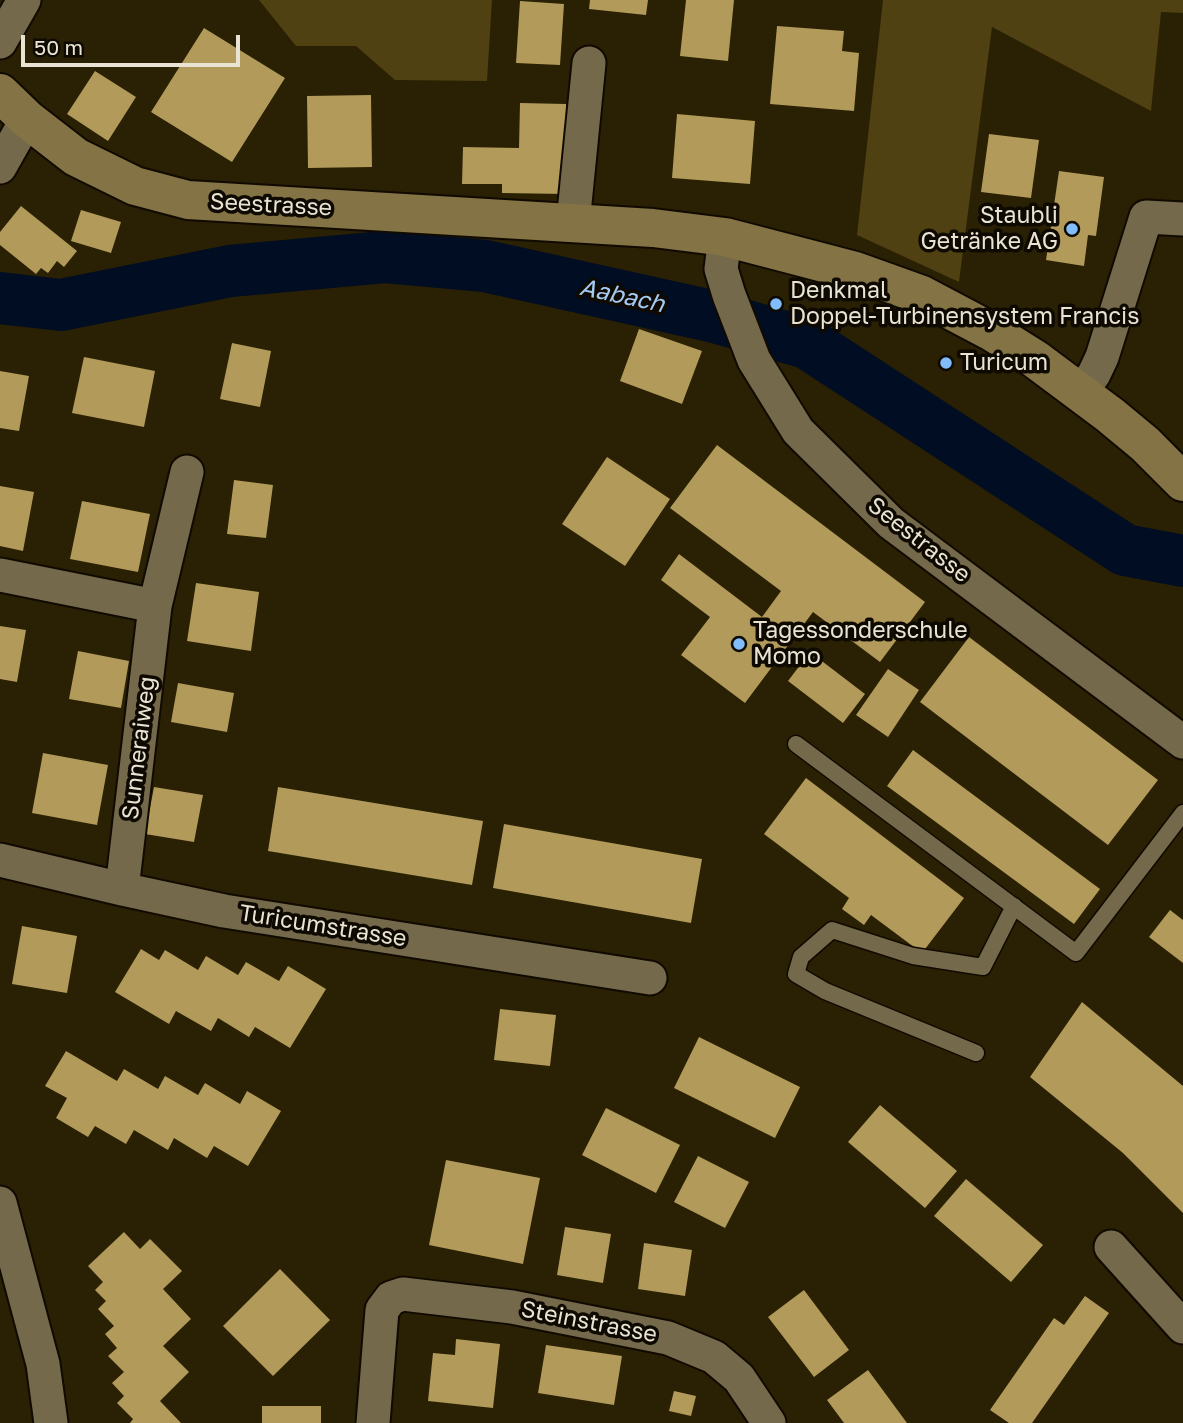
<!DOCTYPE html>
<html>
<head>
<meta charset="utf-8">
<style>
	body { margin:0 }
	#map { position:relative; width:1183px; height:1423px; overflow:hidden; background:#2a2003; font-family:"Golos Text",sans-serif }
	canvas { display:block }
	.scale { position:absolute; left:21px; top:35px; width:219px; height:32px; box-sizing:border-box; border:4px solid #e9e3d3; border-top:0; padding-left:9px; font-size:21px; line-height:24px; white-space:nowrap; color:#e9e3d3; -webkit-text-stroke:5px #0e0a02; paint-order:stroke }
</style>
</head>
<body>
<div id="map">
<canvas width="1183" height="1423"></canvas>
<div class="scale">50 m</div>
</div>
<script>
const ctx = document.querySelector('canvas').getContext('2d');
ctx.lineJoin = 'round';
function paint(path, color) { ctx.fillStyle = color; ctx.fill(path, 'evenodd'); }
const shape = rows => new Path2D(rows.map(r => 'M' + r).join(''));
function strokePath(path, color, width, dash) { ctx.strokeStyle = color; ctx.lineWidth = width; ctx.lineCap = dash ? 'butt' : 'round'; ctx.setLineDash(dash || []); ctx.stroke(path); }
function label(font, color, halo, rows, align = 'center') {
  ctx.font = font + ' "Golos Text",sans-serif'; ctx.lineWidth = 7; ctx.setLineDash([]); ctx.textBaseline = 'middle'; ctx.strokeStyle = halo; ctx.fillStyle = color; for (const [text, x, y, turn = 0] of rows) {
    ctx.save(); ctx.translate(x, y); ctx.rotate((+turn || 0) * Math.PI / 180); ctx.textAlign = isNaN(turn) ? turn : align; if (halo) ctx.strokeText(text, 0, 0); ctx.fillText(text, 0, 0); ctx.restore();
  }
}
const green = shape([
	[259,0,492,0,487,81,395,80,356,46,296,46],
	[883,0,1183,0,1183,13,1161,12,1151,111,992,27,959,282,857,235]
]);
const river = shape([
	[0,298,61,305,230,271,385,257,485,266,711,316,807,343,1125,550,1183,561]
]);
const building = shape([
	[590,0,648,0,646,15,589,9],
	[686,0,734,0,728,61,680,56],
	[520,1,564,4,560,65,516,63],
	[777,26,844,31,842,51,859,53,854,111,770,104],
	[204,28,285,78,232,162,151,112],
	[95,71,136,97,108,141,67,114],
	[371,95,372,167,308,168,307,96],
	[520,103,566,104,565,194,502,193,502,184,462,184,463,147,519,148],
	[677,114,755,121,750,184,672,178],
	[989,134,1039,140,1031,198,981,192],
	[1059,171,1104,177,1096,236,1088,235,1084,266,1046,260],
	[21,206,77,251,64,267,57,261,48,273,41,268,36,274,0,245,0,232],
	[81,210,121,222,111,253,71,241],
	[639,329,702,351,682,404,620,381],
	[232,343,271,351,260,407,220,399],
	[84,357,155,371,144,427,72,413],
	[0,371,29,376,19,431,0,428],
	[717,445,925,602,880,662,813,612,745,703,681,655,710,617,661,580,679,554,762,617,781,591,670,508],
	[607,457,670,499,625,566,562,524],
	[234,480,273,485,266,538,227,534],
	[0,486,34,492,23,551,0,546],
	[82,501,150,514,138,572,70,559],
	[196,583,259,592,251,651,187,641],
	[0,626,26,630,17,682,0,679],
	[969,637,1158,780,1108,845,920,702],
	[78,651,129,661,121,708,69,699],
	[810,652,865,694,843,723,788,681],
	[888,669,919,690,888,737,856,715],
	[178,683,234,693,227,732,171,722],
	[913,750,1100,889,1074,924,887,786],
	[43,753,108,765,97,825,32,813],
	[806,778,964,898,922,953,871,915,864,925,842,909,849,898,764,834],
	[154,787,203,795,194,842,145,834],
	[278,787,483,821,472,885,268,851],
	[504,824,702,859,691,923,493,888],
	[1170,910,1183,920,1183,963,1149,937],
	[22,926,77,936,67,993,12,984],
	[141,949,159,960,165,950,198,970,206,956,238,975,246,962,279,981,288,966,326,989,290,1048,255,1027,249,1037,218,1018,211,1031,176,1011,169,1024,115,992],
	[1082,1002,1183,1086,1183,1213,1123,1153,1030,1077],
	[500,1009,556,1015,550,1066,494,1060],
	[699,1037,800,1087,775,1138,674,1088],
	[66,1051,117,1081,124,1069,158,1089,165,1076,198,1095,205,1083,240,1104,247,1091,281,1111,248,1166,214,1146,207,1158,174,1138,168,1150,134,1130,126,1144,95,1126,88,1137,56,1118,67,1098,45,1086],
	[880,1105,957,1171,925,1208,848,1142],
	[606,1108,680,1145,656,1193,582,1155],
	[698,1156,749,1182,725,1228,674,1202],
	[446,1160,540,1178,523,1264,429,1245],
	[966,1179,1043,1245,1011,1282,934,1216],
	[565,1227,611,1234,603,1283,557,1275],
	[124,1232,140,1249,150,1239,182,1271,163,1289,191,1319,163,1346,189,1372,160,1401,181,1423,130,1423,133,1419,117,1403,124,1396,112,1383,124,1372,108,1356,117,1348,105,1334,114,1326,98,1309,106,1301,95,1290,103,1282,88,1266],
	[644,1243,692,1250,685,1296,638,1289],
	[280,1269,330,1320,273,1376,223,1326],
	[804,1290,849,1350,814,1377,768,1317],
	[1085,1296,1109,1313,1032,1423,1009,1423,990,1410,1054,1318,1064,1325],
	[456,1339,500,1344,493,1408,428,1401,433,1353,455,1355],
	[546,1345,622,1356,614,1405,538,1393],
	[868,1370,882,1389,907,1423,844,1423,827,1400],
	[674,1391,696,1396,691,1416,669,1411],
	[262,1406,321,1406,321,1423,262,1423]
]);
const lane = shape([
	[796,744,1076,953,1183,813],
	[976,1053,825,991,796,974,801,957,832,930,913,956,983,967,1014,906]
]);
const street = shape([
	[0,42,24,0],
	[0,167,27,119],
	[573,223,589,63],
	[725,237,721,269,729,295,754,360,798,431,891,523,1183,742],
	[1080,393,1094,374,1102,357,1146,217,1183,219],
	[0,575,155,606],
	[0,860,122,889,224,911,650,978],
	[122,889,155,606,187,472],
	[0,1203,43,1364,51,1423],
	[1111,1247,1183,1327],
	[373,1423,382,1310,391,1298,403,1294,512,1307,668,1338,714,1357,739,1378,769,1423]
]);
const secondary = shape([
	[0,93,27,119,76,157,135,186,188,200,653,228,725,237,855,271,922,295,992,332,1035,359,1110,415,1145,444,1183,482]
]);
const markers = [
	[1072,229,7,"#80bdfa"],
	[776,304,7,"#80bdfa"],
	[946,363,7,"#80bdfa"],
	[739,644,7,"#80bdfa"]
];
const streetNames = [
	["Seestrasse",271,205,3],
	["Seestrasse",919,540,38],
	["Sunneraiweg",139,748,-83],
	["Turicumstrasse",323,926,9],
	["Steinstrasse",589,1322,11]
];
const poiNames = [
	["Staubli",1058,216,"right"],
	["Getränke AG",1058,242,"right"],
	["Denkmal",790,291],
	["Doppel-Turbinensystem Francis",790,317],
	["Turicum",960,363],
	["Tagessonderschule",753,631],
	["Momo",753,657]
];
const waterNames = [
	["Aabach",622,296,12]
];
paint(green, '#4f4112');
strokePath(river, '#000d23', 52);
paint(building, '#b19a5a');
strokePath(lane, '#110a00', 19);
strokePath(street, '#110a00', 37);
strokePath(secondary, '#110a00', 42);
strokePath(lane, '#74694b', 16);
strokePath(street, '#74694b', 33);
strokePath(secondary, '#837345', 38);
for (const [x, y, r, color] of markers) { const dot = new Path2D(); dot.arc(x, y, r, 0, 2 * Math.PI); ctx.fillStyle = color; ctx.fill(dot); strokePath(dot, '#0e0a02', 2.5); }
label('23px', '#e9e3d3', '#0e0a02', streetNames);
label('23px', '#e9e3d3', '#0e0a02', poiNames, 'left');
label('italic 24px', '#a3caf2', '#0e0a02', waterNames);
</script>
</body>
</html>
